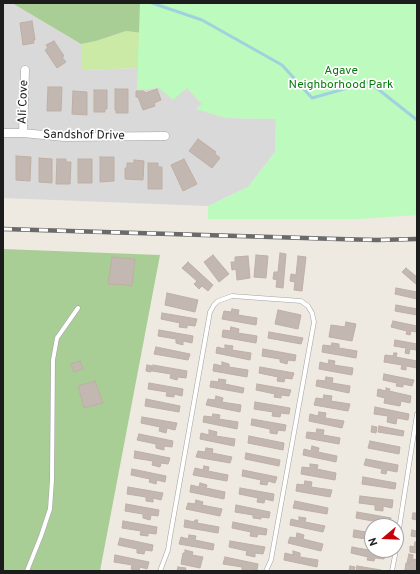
<!DOCTYPE html>
<html>
<head>
<meta charset="utf-8">
<style>
	body { margin:0 }
	#map { position:relative; width:420px; height:574px; overflow:hidden; background:#eee9e1; font-family:Overpass,sans-serif }
	canvas { display:block }
	.frame { position:absolute; inset:0; border:4px solid #1c1c1c; pointer-events:none }
	.north { position:absolute; left:364px; top:518px; width:40px; height:40px; box-sizing:border-box; background:#fff; border:1px solid #a4a4a4; border-radius:50%; rotate:251deg; font-size:11px; font-weight:700; line-height:16px; text-align:center; color:#1c1c1c }
	.north::after { content:''; display:block; margin:auto; width:14px; height:18px; background:#c80008; clip-path:polygon(50% 0,100% 100%,50% 72%,0 100%) }
</style>
</head>
<body>
<div id="map">
<canvas width="420" height="574"></canvas>
<div class="frame"></div>
<div class="north">N</div>
</div>
<script>
const ctx = document.querySelector('canvas').getContext('2d');
ctx.lineJoin = 'round';
function paint(path, color) { ctx.fillStyle = color; ctx.fill(path, 'evenodd'); }
const shape = rows => new Path2D(rows.map(r => 'M' + r).join(''));
function strokePath(path, color, width, dash) { ctx.strokeStyle = color; ctx.lineWidth = width; ctx.lineCap = dash ? 'butt' : 'round'; ctx.setLineDash(dash || []); ctx.stroke(path); }
function label(font, color, halo, rows, align = 'center') {
  ctx.font = font + ' Overpass,sans-serif'; ctx.lineWidth = 3.5; ctx.setLineDash([]); ctx.textBaseline = 'middle'; ctx.strokeStyle = halo; ctx.fillStyle = color; for (const [text, x, y, turn = 0] of rows) {
    ctx.save(); ctx.translate(x, y); ctx.rotate((+turn || 0) * Math.PI / 180); ctx.textAlign = isNaN(turn) ? turn : align; if (halo) ctx.strokeText(text, 0, 0); ctx.fillText(text, 0, 0); ctx.restore();
  }
}
const residential = shape([
	[3,3,12,3,81,44,81,70,138,68,137,90,159,88,187,88,202,104,196,109,226,118,276,119,275,152,248,187,208,206,3,198]
]);
const grass = shape([
	[126,31,165,36,226,118,196,109,202,104,187,88,173,100,159,88,137,90,137,68,81,70,81,44,96,41]
]);
const forest = shape([
	[12,3,230,3,165,36,126,31,96,41,81,44],
	[3,249,160,255,100,571,3,571]
]);
const park = shape([
	[140,3,417,3,417,215,360,219,208,219,208,206,248,187,275,152,276,119,226,118,196,109,202,104,187,88,173,100,159,88,137,90]
]);
const stream = shape([
	[152,3,202,20,282,65,312,98,369,82,417,120]
]);
const building = shape([
	[32,21,35,40,33,40,34,43,23,45,20,23,32,21],
	[54,41,64,56,62,57,66,62,57,68,45,50,48,48,46,45,54,41],
	[48,87,62,87,61,111,47,111,48,87],
	[115,89,128,89,128,113,116,113,116,110,115,110,115,89],
	[157,89,161,100,154,103,155,106,143,110,138,97,136,97,136,91,144,91,145,93,157,89],
	[94,90,107,90,107,109,105,109,105,112,94,112,94,90],
	[73,91,87,92,87,115,72,114,73,91],
	[198,139,216,152,214,153,220,158,212,168,189,151,198,139],
	[16,156,31,157,30,181,16,180,16,156],
	[100,157,114,157,114,181,100,182,100,157],
	[39,158,52,159,52,183,39,182,39,158],
	[57,159,66,159,66,162,71,162,70,184,56,184,57,159],
	[78,159,92,159,92,183,78,183,78,159],
	[184,159,197,184,183,191,171,165,184,159],
	[134,160,144,161,143,180,125,179,125,168,127,168,127,163,134,163,134,160],
	[148,163,158,163,158,167,162,167,162,189,148,189,148,163],
	[280,253,286,254,283,288,276,287,277,280,273,279,274,272,278,272,280,253],
	[213,255,229,274,219,282,204,262,213,255],
	[256,255,268,256,266,278,254,277,256,255],
	[248,256,250,278,237,280,236,269,232,270,231,262,235,262,235,257,248,256],
	[298,256,306,257,302,291,294,290,295,282,290,281,291,274,296,275,298,256],
	[112,257,135,259,132,286,118,284,118,285,108,284,112,257],
	[188,262,213,285,208,291,202,286,199,289,194,284,197,281,182,268,188,262],
	[406,268,417,277,417,285,402,272,406,268],
	[396,288,417,292,417,299,395,294,396,288],
	[167,293,198,300,195,312,165,305,167,293],
	[396,305,417,309,417,315,395,311,396,305],
	[232,309,239,310,238,315,257,318,256,325,222,319,224,311,231,312,232,309],
	[278,310,301,315,298,329,275,324,278,310],
	[162,313,197,319,195,326,187,325,187,328,179,327,180,323,161,319,162,313],
	[393,321,417,326,417,332,411,331,410,335,406,334,407,331,391,327,393,321],
	[346,322,356,324,352,341,329,337,331,325,345,327,346,322],
	[231,327,239,329,238,333,257,336,256,343,222,337,223,330,230,331,231,327],
	[159,330,193,336,192,343,183,341,183,345,176,343,176,339,158,336,159,330],
	[269,332,303,338,301,344,268,338,269,332],
	[395,340,417,344,416,350,410,349,409,354,405,353,406,348,394,346,395,340],
	[332,343,339,344,339,348,357,351,356,358,322,352,323,345,331,346,332,343],
	[225,345,233,346,232,350,251,353,250,360,216,353,217,347,225,349,225,345],
	[156,347,190,354,188,360,154,354,156,347],
	[263,349,296,355,295,361,288,360,287,364,280,362,280,359,262,356,263,349],
	[394,353,397,353,396,357,417,361,417,368,406,366,406,370,401,369,402,365,384,362,385,355,393,356,394,353],
	[329,360,335,361,334,365,353,368,352,375,319,369,320,362,328,364,329,360],
	[80,361,83,369,74,372,71,364,80,361],
	[222,362,229,364,229,367,248,370,247,377,213,371,214,364,222,366,222,362],
	[147,365,152,366,151,372,146,371,147,365],
	[153,365,187,371,186,378,178,377,177,380,170,378,171,374,152,371,153,365],
	[260,367,294,373,292,379,285,378,284,382,277,381,278,377,259,373,260,367],
	[384,374,414,380,412,386,403,384,403,387,396,386,397,383,383,380,384,374],
	[326,377,333,378,332,383,350,386,349,393,316,386,317,380,325,381,326,377],
	[219,379,226,380,225,384,244,388,243,393,210,387,211,381,218,382,219,379],
	[95,381,103,403,84,408,78,386,95,381],
	[149,383,183,389,182,396,174,394,174,397,166,396,167,392,148,389,149,383],
	[257,384,291,390,289,396,281,395,281,398,274,397,275,394,256,390,257,384],
	[386,388,390,389,389,391,411,396,410,403,401,401,400,406,384,403,385,398,377,396,378,389,386,391,386,388],
	[324,395,332,396,331,401,350,404,348,411,314,405,316,398,323,399,324,395],
	[216,396,223,398,222,402,241,405,240,412,206,405,208,399,215,400,216,396],
	[146,399,180,406,179,412,145,406,146,399],
	[255,402,290,408,289,414,281,413,280,417,272,416,273,412,254,409,255,402],
	[375,407,409,414,408,420,397,418,396,424,387,422,388,416,374,414,375,407],
	[319,412,326,413,325,418,344,421,342,428,309,421,310,414,318,416,319,412],
	[213,414,220,415,219,419,238,422,237,429,203,422,204,416,212,417,213,414],
	[142,417,177,423,175,430,167,428,166,433,159,431,160,427,141,423,142,417],
	[252,419,286,425,285,431,278,430,277,434,270,433,270,429,251,425,252,419],
	[372,426,377,427,376,433,371,432,372,426],
	[379,426,404,431,403,436,378,432,379,426],
	[317,429,324,430,323,435,340,438,339,444,306,438,307,432,316,433,317,429],
	[209,430,217,432,216,436,235,439,234,446,200,439,201,433,209,435,209,430],
	[139,434,173,441,172,447,164,446,164,450,156,448,156,444,137,440,139,434],
	[249,436,284,443,283,450,248,443,249,436],
	[370,441,400,447,399,454,368,448,370,441],
	[312,446,319,448,318,452,337,456,336,462,303,455,304,449,311,451,312,446],
	[206,448,213,449,212,453,232,457,230,463,196,457,198,451,205,452,206,448],
	[135,451,170,458,168,464,161,463,160,467,152,465,153,461,134,458,135,451],
	[246,453,280,460,279,466,245,459,246,453],
	[366,459,398,465,397,472,387,470,386,474,381,473,382,469,364,465,366,459],
	[310,464,318,465,317,469,336,473,335,480,301,474,302,467,310,468,310,464],
	[204,466,209,467,208,471,228,475,227,481,193,475,195,468,203,470,204,466],
	[132,469,166,476,165,482,157,480,156,484,149,482,150,479,131,475,132,469],
	[243,470,277,477,275,483,268,481,267,485,260,484,261,480,242,476,243,470],
	[363,477,396,483,395,489,362,484,363,477],
	[305,481,312,482,311,487,332,490,330,497,296,491,297,484,304,485,305,481],
	[200,483,207,485,206,488,225,492,224,499,190,492,191,485,199,487,200,483],
	[128,487,163,493,161,500,153,498,153,502,146,501,146,497,127,494,128,487],
	[240,488,274,494,273,501,265,499,264,503,257,502,258,498,239,494,240,488],
	[360,496,393,500,392,508,383,506,383,511,375,510,375,505,359,503,360,496],
	[196,500,203,502,202,505,222,509,220,516,186,509,188,503,195,504,196,500],
	[295,501,328,508,327,514,293,508,295,501],
	[126,504,159,510,158,516,151,515,150,520,143,518,143,514,125,511,126,504],
	[236,505,270,512,269,518,261,517,261,519,253,518,253,515,235,512,236,505],
	[357,512,391,518,390,524,356,518,357,512],
	[413,513,417,513,417,520,412,519,413,513],
	[299,517,306,518,305,522,325,526,323,532,290,525,291,519,299,521,299,517],
	[185,520,194,522,195,520,198,520,197,523,219,527,218,533,184,527,185,520],
	[123,521,157,527,156,534,148,533,148,536,140,535,141,531,122,528,123,521],
	[233,522,267,529,266,535,258,534,257,537,250,536,251,532,232,528,233,522],
	[354,530,372,533,372,540,353,537,354,530],
	[412,530,417,531,417,537,411,536,412,530],
	[297,533,304,535,303,539,323,544,321,551,288,543,290,537,296,538,297,533],
	[189,535,196,536,195,540,214,544,213,550,179,544,181,537,188,539,189,535],
	[120,538,153,545,152,551,145,550,144,554,137,553,137,549,118,545,120,538],
	[230,541,265,547,263,554,255,553,255,557,246,555,247,551,229,547,230,541],
	[415,542,417,542,417,553,410,552,410,546,414,547,415,542],
	[352,547,385,553,384,559,375,558,374,561,367,560,368,557,351,553,352,547],
	[185,550,193,552,192,555,203,557,200,568,181,564,183,553,185,553,185,550],
	[293,551,300,553,300,557,318,560,317,567,284,560,285,553,293,555,293,551],
	[409,554,413,555,411,563,407,563,409,554],
	[115,555,149,562,147,569,140,567,139,571,131,569,132,565,114,562,115,555],
	[225,557,258,564,257,570,249,569,249,571,242,571,242,567,223,564,225,557],
	[413,559,417,560,417,571,405,570,406,563,412,564,413,559],
	[350,566,355,567,354,571,349,571,350,566],
	[357,566,381,570,381,571,356,571,357,566],
	[178,567,186,568,185,571,177,571,178,567]
]);
const lane = shape([
	[396,548,417,414],
	[27,571,41,536,50,509,52,480,53,360,57,338,78,308],
	[160,571,168,550,170,537,210,312,214,305,218,301,232,296,301,301,308,306,312,313,314,322,271,560,266,571],
	[392,571,396,550]
]);
const street = shape([
	[3,133,23,133,64,137,165,136],
	[23,133,25,70]
]);
const rail = shape([
	[3,229,338,239,377,240,417,239]
]);
const parkNames = [
	["Agave",341,72],
	["Neighborhood Park",341,86]
];
const streetNames = [
	["Ali Cove",24,102,-88],
	["Sandshof Drive",84,136,1]
];
paint(residential, '#dad9d9');
paint(grass, '#caeaa5');
paint(forest, '#a8ce95');
paint(park, '#bcfabe');
strokePath(stream, '#a0d2dd', 3);
paint(building, '#c2b8b1');
strokePath(building, '#bfafa4', 1);
strokePath(lane, '#a3a3a3', 5);
strokePath(street, '#a3a3a3', 9);
strokePath(lane, '#fff', 4);
strokePath(street, '#fff', 8);
strokePath(rail, '#6a6a6a', 4.5);
strokePath(rail, '#fff', 3, [9]);
label('12px', '#097b0e', '#fff', parkNames);
label('12px', '#1c1c1c', '#fff', streetNames);
</script>
</body>
</html>
